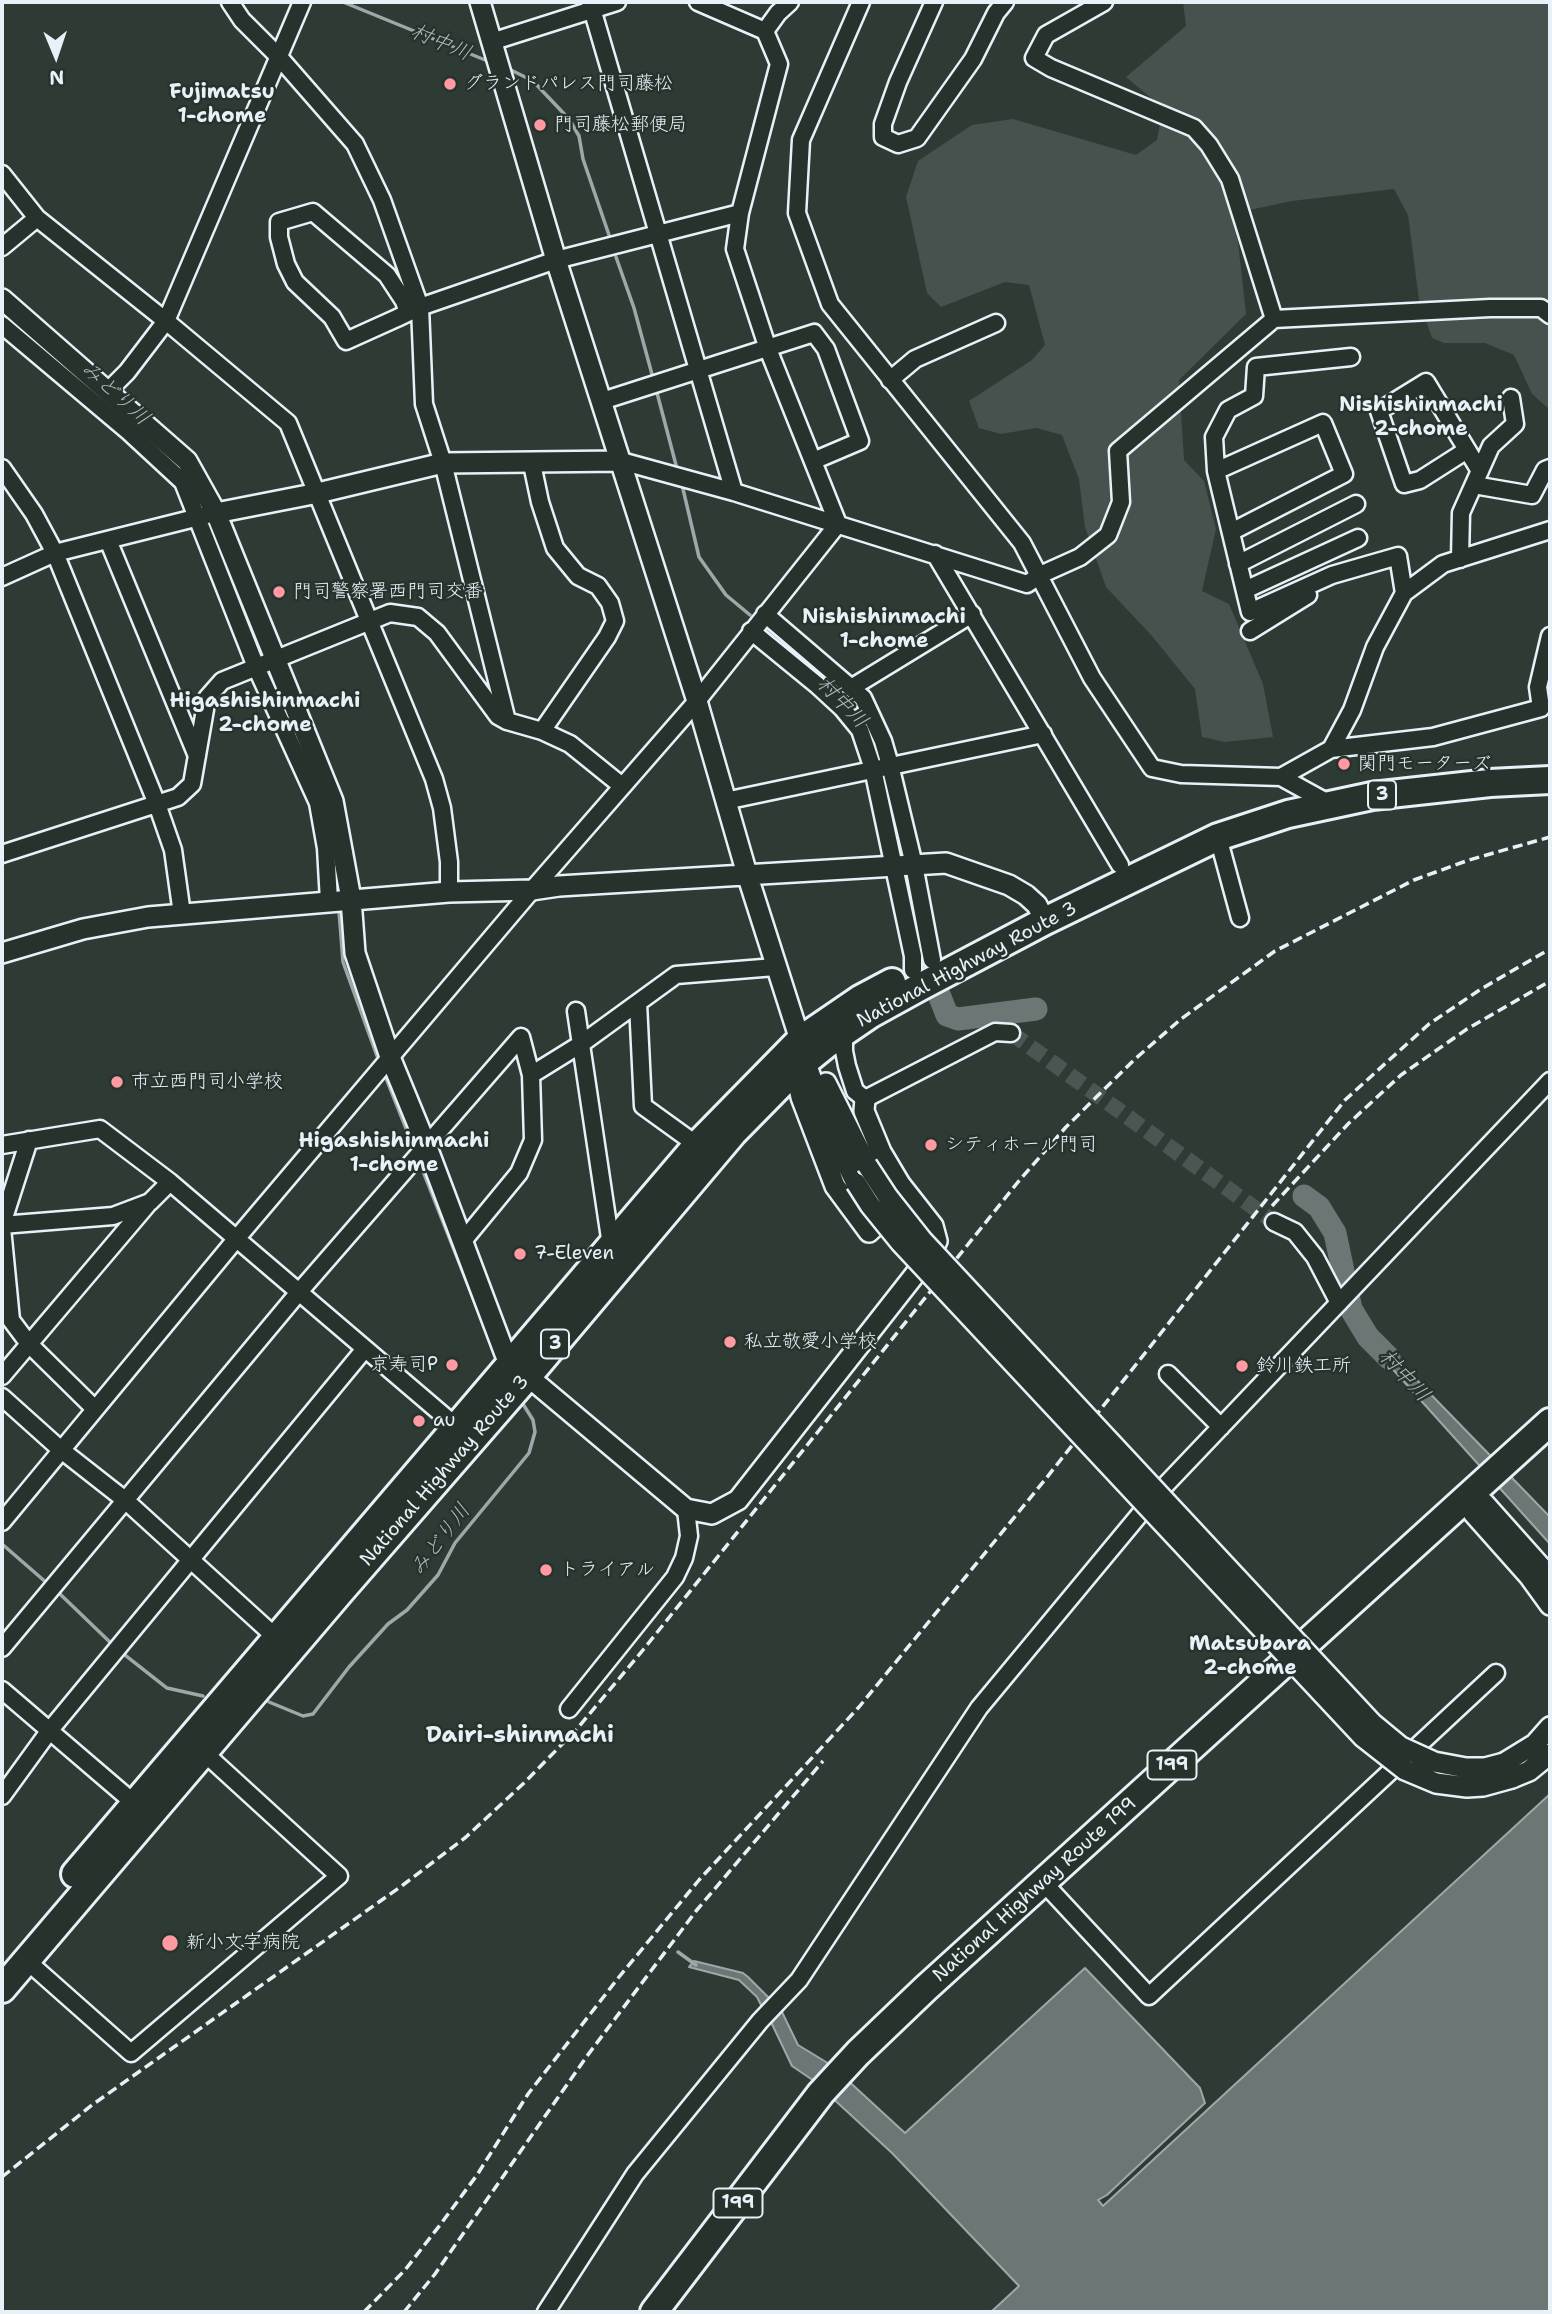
<!DOCTYPE html>
<html>
<head>
<meta charset="utf-8">
<style>
	body { margin:0 }
	#map { position:relative; width:1552px; height:2314px; overflow:hidden; background:#2e3b35; font-family:"Shantell Sans",sans-serif }
	canvas { display:block }
	.frame { position:absolute; inset:0; border:4px solid #e8f1f8; pointer-events:none }
	.north { position:absolute; left:21px; top:21px; width:70px; height:70px; -webkit-text-stroke:5px #26332d; paint-order:stroke; rotate:178deg; font-size:19px; font-weight:700; line-height:28px; text-align:center; color:#e8f1f8 }
	.north::after { content:''; display:block; margin:auto; width:24px; height:32px; background:#e8f1f8; clip-path:polygon(50% 0,100% 100%,50% 72%,0 100%) }
</style>
</head>
<body>
<div id="map">
<canvas width="1552" height="2314"></canvas>
<div class="frame"></div>
<div class="north">N</div>
</div>
<script>
const ctx = document.querySelector('canvas').getContext('2d');
ctx.lineJoin = 'round';
function paint(path, color) { ctx.fillStyle = color; ctx.fill(path, 'evenodd'); }
const shape = rows => new Path2D(rows.map(r => 'M' + r).join(''));
function strokePath(path, color, width, dash) { ctx.strokeStyle = color; ctx.lineWidth = width; ctx.lineCap = dash ? 'butt' : 'round'; ctx.setLineDash(dash || []); ctx.stroke(path); }
function label(font, color, halo, rows, align = 'center') {
  ctx.font = font + ' "Shantell Sans","Klee One",sans-serif'; ctx.lineWidth = 5; ctx.setLineDash([]); ctx.textBaseline = 'middle'; ctx.strokeStyle = halo; ctx.fillStyle = color; for (const [text, x, y, turn = 0] of rows) {
    ctx.save(); ctx.translate(x, y); ctx.rotate((+turn || 0) * Math.PI / 180); ctx.textAlign = isNaN(turn) ? turn : align; if (halo) ctx.strokeText(text, 0, 0); ctx.fillText(text, 0, 0); ctx.restore();
  }
}
const green = shape([
	[1183,2,1550,2,1550,410,1532,394,1514,355,1485,343,1444,343,1432,338,1419,300,1408,215,1394,189,1292,201,1230,214,1238,242,1246,314,1179,380,1184,460,1204,481,1216,529,1202,591,1229,604,1263,684,1273,737,1225,742,1202,737,1195,689,1152,636,1106,587,1085,527,1079,479,1062,435,1036,428,1001,434,979,428,969,401,1032,360,1045,345,1029,285,1005,282,941,307,927,293,906,197,918,161,972,125,1013,119,1136,155,1157,140,1163,108,1126,77,1186,26]
]);
const water = shape([
	[1368,1337,1376,1338,1550,1517,1550,1544,1371,1345,1368,1337],
	[1550,1794,1550,2312,991,2312,1019,2286,892,2153,814,2081,792,2066,771,2022,760,2017,761,2005,757,1997,739,1980,689,1967,694,1961,743,1973,748,1977,781,2010,798,2045,831,2065,905,2133,1085,1968,1200,2088,1205,2103,1107,2195,1098,2200,1103,2206,1550,1794]
]);
const stream = shape([
	[343,2,490,62],
	[507,68,533,81,569,119,579,136,583,159,609,235],
	[616,257,634,308,653,378],
	[67,369,79,380],
	[656,389,676,465],
	[683,489,699,557,726,595,750,615],
	[239,603,262,655],
	[763,626,843,698],
	[269,674,280,702],
	[848,704,871,734],
	[336,870,337,889],
	[339,911,343,962,377,1056],
	[915,928,920,949],
	[386,1078,415,1151],
	[419,1161,494,1351],
	[2,1544,48,1584],
	[60,1594,114,1646],
	[120,1651,167,1688,203,1696],
	[269,1702,303,1716,313,1714],
	[313,1714,349,1667,388,1624,407,1610,438,1575,455,1543,529,1453,535,1432,533,1420,523,1404],
	[678,1952,696,1965]
]);
const river = shape([
	[940,997,947,1015,958,1019,1036,1009],
	[1304,1196,1319,1207,1335,1233,1351,1309,1368,1337,1389,1358]
]);
const minorTunnel = shape([
	[1011,1033,1274,1222]
]);
const minor = shape([
	[230,2,242,20,279,57,355,144,382,200,420,307,424,404,443,463,507,721,542,731,570,744,622,786],
	[590,2,734,492],
	[698,2,765,31,779,64,740,213,735,249,768,349,838,524],
	[861,2,801,140,797,213,830,304,1022,543,1092,678,1152,768,1181,774,1281,777,1330,804],
	[934,2,898,82,883,124,883,137,898,144,917,138,973,59,996,13,1005,2],
	[1104,2,1046,35,1034,58,1051,68,1194,128,1209,145,1230,179,1274,319],
	[765,31,778,13,790,2],
	[491,42,617,2],
	[2,174,37,218,166,321,288,423,434,779,442,808,449,862,449,892],
	[2,247,37,218],
	[408,313,404,301,387,275,313,212,279,222,279,237,286,264,295,282,332,317,346,341,397,318,420,307,556,260,740,213],
	[2,325,129,432,183,482,256,667,318,803,326,848,329,901],
	[1351,357,1256,367,1254,396,1228,410,1214,437,1216,471,1250,612,1332,575,1398,556,1404,593],
	[890,380,915,359,996,323],
	[107,392,127,372,166,321,302,2],
	[602,401,814,333,826,349,860,441,813,461],
	[1467,450,1420,480,1404,484,1379,411,1426,382,1480,471],
	[621,461,734,492,1027,584,1040,575,1080,557,1108,535,1121,502,1118,451,1274,319,1490,308,1541,308,1550,315],
	[532,464,540,502,555,548,578,576,598,586,610,603,615,621,607,637,542,731],
	[2,468,34,514,55,553,157,804,173,850,182,914],
	[1216,471,1323,423,1344,474,1231,532],
	[1474,485,1532,495,1545,470,1550,468],
	[108,540,197,756],
	[935,554,1120,865],
	[1460,559,1461,513,1491,446,1515,424,1511,398],
	[1238,564,1356,504],
	[2,577,55,553,207,515],
	[1245,590,1358,538],
	[765,614,863,698,883,741,890,765,914,865,932,960],
	[751,631,817,685,842,708,860,730,873,769,913,956,913,970],
	[1250,631,1308,595],
	[851,688,972,614],
	[1331,749,1433,737,1541,708,1538,687,1550,636],
	[1281,777,1331,749,1352,710,1375,647,1404,593,1443,564,1550,530],
	[725,801,1043,734],
	[1218,837,1240,918],
	[2,854,178,797,192,784,207,698,222,681,390,613,418,617,437,633,498,716,507,721],
	[638,1003,643,1106,697,1145],
	[576,1011,611,1245],
	[844,1032,844,1051,847,1066,855,1091,865,1099,995,1032,1011,1033],
	[2,1145,100,1129,170,1182],
	[1274,1222,1295,1232,1315,1257,1339,1303],
	[2,1224,29,1140],
	[2,1225,113,1216,150,1202,170,1182,457,1427],
	[2,1228,11,1320,29,1344,94,1408],
	[463,1241,519,1173,533,1140,531,1075,581,1044,676,975,775,967],
	[1168,1374,1221,1427],
	[2,1376,147,1205],
	[2,1397,60,1449,125,1500,281,1642],
	[2,1522,237,1238,532,890,697,701,838,524],
	[2,1648,299,1292,521,1037,531,1075],
	[2,1690,141,1809],
	[569,1709,675,1577,684,1558,689,1536,686,1509],
	[2,1796,50,1730,364,1350],
	[1043,1882,1149,1996,1496,1673],
	[26,1960,131,2053,339,1876,199,1748],
	[546,2312,635,2174,760,2021,799,1980,979,1708,1155,1496,1550,1081]
]);
const tertiary = shape([
	[480,2,556,260,697,701,747,874,800,1040,805,1061,834,1139,856,1183],
	[2,299,187,461,216,513,333,801,351,899,355,953,390,1057,427,1147,505,1354,512,1363,686,1509,712,1514,738,1500,931,1254,937,1241,933,1226,900,1184,881,1152,864,1111,865,1099],
	[216,513,318,493,443,463,621,461],
	[2,953,83,929,148,917,449,892,532,890,559,886,946,863,1009,885,1026,895,1037,905,1045,921],
	[796,1062,795,1070,801,1097,835,1186,869,1232,893,1210],
	[826,1083,867,1165],
	[1550,1577,1484,1503,1476,1498,1466,1497,1473,1513,1529,1576,1550,1605],
	[1504,1763,1535,1744,1550,1727],
	[1512,1778,1529,1771,1550,1754]
]);
const trunk = shape([
	[75,1874,697,1145,800,1040,860,999,892,982],
	[2,1989,341,1591,528,1376,733,1133,795,1070,827,1044,871,1014,920,987,1045,921,1218,837,1288,814,1372,796,1490,783,1550,780],
	[654,2312,821,2093,858,2053,926,1988,1550,1422]
]);
const rail = shape([
	[1272,1206,1348,1124,1401,1075,1467,1029,1550,981],
	[2,2177,92,2105,403,1885,466,1837,524,1783,576,1730,643,1650,1018,1182,1066,1127,1135,1059,1181,1019,1275,951,1414,880,1469,860,1550,837],
	[364,2312,405,2270,440,2225,477,2175,528,2094,619,1977,699,1880,859,1707,1044,1481,1345,1100,1429,1024,1481,989,1550,949],
	[404,2312,435,2274,587,2056,696,1911,823,1761]
]);
const tertiaryBridge = shape([
	[867,1165,888,1197,922,1240,1372,1723,1401,1747,1434,1762,1466,1768,1485,1768,1504,1763],
	[856,1183,870,1205,900,1242,1363,1737,1405,1770,1436,1783,1467,1787,1483,1786,1512,1778]
]);
const markers = [
	[450,84,7,"#ff9aa2"],
	[540,125,7,"#ff9aa2"],
	[279,592,7,"#ff9aa2"],
	[1344,764,7,"#ff9aa2"],
	[117,1082,7,"#ff9aa2"],
	[931,1145,7,"#ff9aa2"],
	[520,1254,7,"#ff9aa2"],
	[730,1342,7,"#ff9aa2"],
	[452,1365,7,"#ff9aa2"],
	[1242,1366,7,"#ff9aa2"],
	[419,1421,7,"#ff9aa2"],
	[546,1570,7,"#ff9aa2"],
	[170,1943,9,"#ff9aa2"]
];
const shields = [
	[1382,795,28],
	[555,1344,28],
	[1172,1765,49],
	[738,2203,49]
];
const shieldNames = [
	["3",1382,795],
	["3",555,1344],
	["199",1172,1765],
	["199",738,2203]
];
const poiNames = [
	["グランドパレス門司藤松",464,84],
	["門司藤松郵便局",554,125],
	["門司警察署西門司交番",293,592],
	["関門モーターズ",1358,764],
	["市立西門司小学校",131,1082],
	["シティホール門司",945,1145],
	["7-Eleven",534,1254],
	["私立敬愛小学校",744,1342],
	["京寿司P",438,1365,"right"],
	["鈴川鉄工所",1256,1366],
	["au",433,1421],
	["トライアル",560,1570],
	["新小文字病院",186,1943]
];
const streetNames = [
	["National Highway Route 3",967,965,-28],
	["National Highway Route 3",445,1471,-49],
	["National Highway Route 199",1035,1890,-42]
];
const waterNames = [
	["村中川",441,43,23],
	["みどり川",115,394,42],
	["村中川",842,703,46],
	["村中川",1404,1376,47],
	["みどり川",441,1540,-53]
];
const neighbourhoodNames = [
	["Fujimatsu",222,93],
	["1-chome",222,117],
	["Nishishinmachi",1421,406],
	["2-chome",1421,430],
	["Nishishinmachi",884,618],
	["1-chome",884,642],
	["Higashishinmachi",265,702],
	["2-chome",265,726],
	["Higashishinmachi",394,1142],
	["1-chome",394,1166],
	["Matsubara",1250,1645],
	["2-chome",1250,1669]
];
const quarterNames = [
	["Dairi-shinmachi",520,1736]
];
paint(green, '#45524e');
paint(water, '#6b7775');
strokePath(water, '#9da8a9', 2);
strokePath(stream, '#9da8a9', 3.5);
strokePath(river, '#6b7775', 23);
strokePath(minorTunnel, '#4a5652', 16, [16, 8]);
strokePath(minor, '#e8f1f8', 21);
strokePath(tertiary, '#e8f1f8', 24);
strokePath(trunk, '#e8f1f8', 32);
strokePath(minor, '#26332d', 16);
strokePath(tertiary, '#26332d', 19);
strokePath(trunk, '#26332d', 26);
strokePath(rail, '#e8f1f8', 3.5, [10, 5]);
strokePath(tertiaryBridge, '#e8f1f8', 24, []);
strokePath(tertiaryBridge, '#26332d', 19);
for (const [x, y, r, color] of markers) { const dot = new Path2D(); dot.arc(x, y, r, 0, 2 * Math.PI); ctx.fillStyle = color; ctx.fill(dot); strokePath(dot, '#26332d', 2.5); }
for (const [x, y, w] of shields) { const box = new Path2D(); box.roundRect(x - w / 2, y - 14.5, w, 29, 5); ctx.fillStyle = '#26332d'; ctx.fill(box); strokePath(box, '#e8f1f8', 2); }
label('bold 18px', '#e8f1f8', null, shieldNames);
label('19px', '#e8f1f8', '#26332d', poiNames, 'left');
label('19px', '#e8f1f8', '#26332d', streetNames);
label('italic 21px', '#b0babd', '#26332d', waterNames);
label('bold 21px', '#e8f1f8', '#26332d', neighbourhoodNames);
label('bold 23px', '#e8f1f8', '#26332d', quarterNames);
</script>
</body>
</html>
